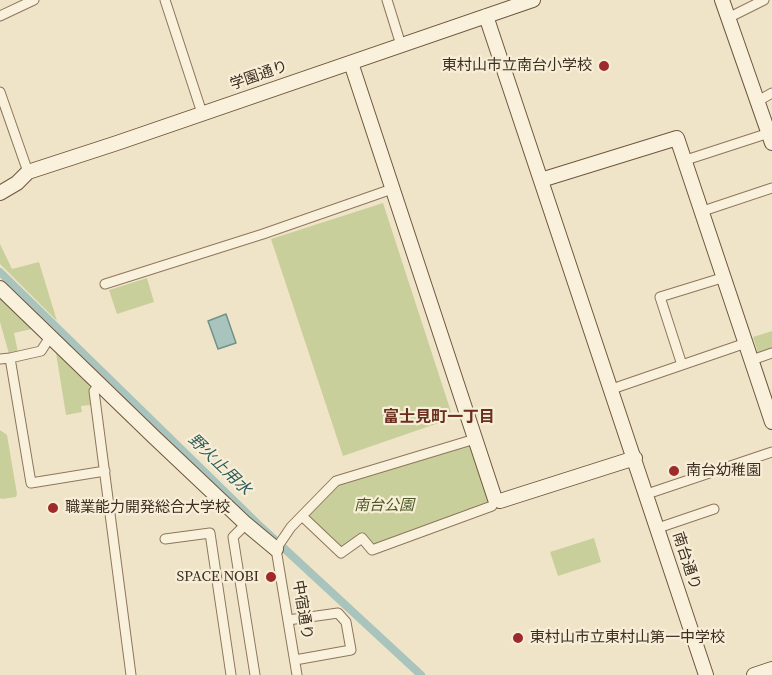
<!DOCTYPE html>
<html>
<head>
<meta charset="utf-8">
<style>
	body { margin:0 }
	canvas { display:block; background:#f0e4c8 }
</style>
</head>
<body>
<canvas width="772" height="675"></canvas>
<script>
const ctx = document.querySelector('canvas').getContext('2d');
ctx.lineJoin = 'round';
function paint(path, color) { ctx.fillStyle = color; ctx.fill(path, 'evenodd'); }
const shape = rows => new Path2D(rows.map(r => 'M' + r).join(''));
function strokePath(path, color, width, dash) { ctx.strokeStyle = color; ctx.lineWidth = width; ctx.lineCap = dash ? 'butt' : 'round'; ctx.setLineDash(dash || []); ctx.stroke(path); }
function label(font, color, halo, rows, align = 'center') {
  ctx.font = font + ' "Source Serif 4","Noto Sans JP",serif'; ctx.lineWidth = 4.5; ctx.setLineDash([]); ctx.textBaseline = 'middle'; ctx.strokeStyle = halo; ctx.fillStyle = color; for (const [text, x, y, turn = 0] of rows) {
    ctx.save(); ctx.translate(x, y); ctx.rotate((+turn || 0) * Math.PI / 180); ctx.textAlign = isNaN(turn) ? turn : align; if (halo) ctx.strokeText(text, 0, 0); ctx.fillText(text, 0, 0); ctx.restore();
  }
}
const green = shape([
	[383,203,453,418,343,456,271,239],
	[0,244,12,269,39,262,57,321,0,264],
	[147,278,154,302,117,314,109,290],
	[0,297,32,327,32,329,14,333,18,352,9,354,0,322],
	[772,331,772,348,758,353,753,337],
	[56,353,89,385,91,405,81,406,82,412,66,415],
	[0,430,7,435,17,494,16,497,2,499,0,498],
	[470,444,490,499,489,504,373,546,363,534,342,549,307,517,341,483],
	[594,538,601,562,558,576,550,552]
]);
const water = shape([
	[226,314,236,343,218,349,208,321,226,314]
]);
const canal = shape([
	[0,272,261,527,421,675]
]);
const street = shape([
	[165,0,202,113],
	[387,0,401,45],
	[0,16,34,0],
	[728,18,764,0],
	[0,92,28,172],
	[758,101,772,93],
	[686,160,769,133,772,130],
	[703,211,772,188],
	[105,284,263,234,392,189],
	[10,358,41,351,50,337],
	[0,359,10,358,31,483,105,471],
	[752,360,772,353],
	[682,365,660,297,725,277],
	[99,384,94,391,131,675],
	[612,389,746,343],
	[647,494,772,452],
	[302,516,341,553,362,538,372,550,492,506,495,499],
	[246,524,233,537,255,675],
	[658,528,714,509],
	[165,539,210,533,231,675],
	[288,620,338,613,346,622,351,650,295,660],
	[297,675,276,549,291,527,336,481,475,439]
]);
const secondary = shape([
	[722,0,772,143],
	[486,16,706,675],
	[351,63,495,499,500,501,635,458],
	[541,180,677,138,772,422],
	[0,193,17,183,28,172,117,143,533,0],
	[0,288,154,437,246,524,276,549],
	[754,675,772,669]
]);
const markers = [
	[604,66,6,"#9e2a2b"],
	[674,471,6,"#9e2a2b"],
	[53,508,6,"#9e2a2b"],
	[271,577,6,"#9e2a2b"],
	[518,638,6,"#9e2a2b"]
];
const poiNames = [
	["東村山市立南台小学校",592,66,"right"],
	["南台幼稚園",686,471],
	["職業能力開発総合大学校",65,508],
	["SPACE NOBI",259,577,"right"],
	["東村山市立東村山第一中学校",530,638]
];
const streetNames = [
	["学園通り",259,76,-19],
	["南台通り",686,561,72],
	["中宿通り",302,610,81]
];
const parkNames = [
	["南台公園",384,506]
];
const neighbourhoodNames = [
	["富士見町一丁目",439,418]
];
const waterNames = [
	["野火止用水",219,465,44]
];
paint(green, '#c9cf9b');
paint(water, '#a9c4bc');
strokePath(water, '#6f938a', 1.5);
strokePath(canal, '#a9c4bc', 8);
strokePath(street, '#8d765c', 11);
strokePath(secondary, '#6f573f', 16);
strokePath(street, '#faf1dc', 9);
strokePath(secondary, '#faf1dc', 14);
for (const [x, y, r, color] of markers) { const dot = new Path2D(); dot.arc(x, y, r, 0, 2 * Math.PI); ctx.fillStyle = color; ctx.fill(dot); strokePath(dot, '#f7eed8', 2); }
label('15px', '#3d2e20', '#f7eed8', poiNames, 'left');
label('15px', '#3d2e20', '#f7eed8', streetNames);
label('italic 15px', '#4d5a26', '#f7eed8', parkNames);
label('bold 16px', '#6b2e1e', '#f7eed8', neighbourhoodNames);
label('italic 16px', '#2f5d5a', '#f7eed8', waterNames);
</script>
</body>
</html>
